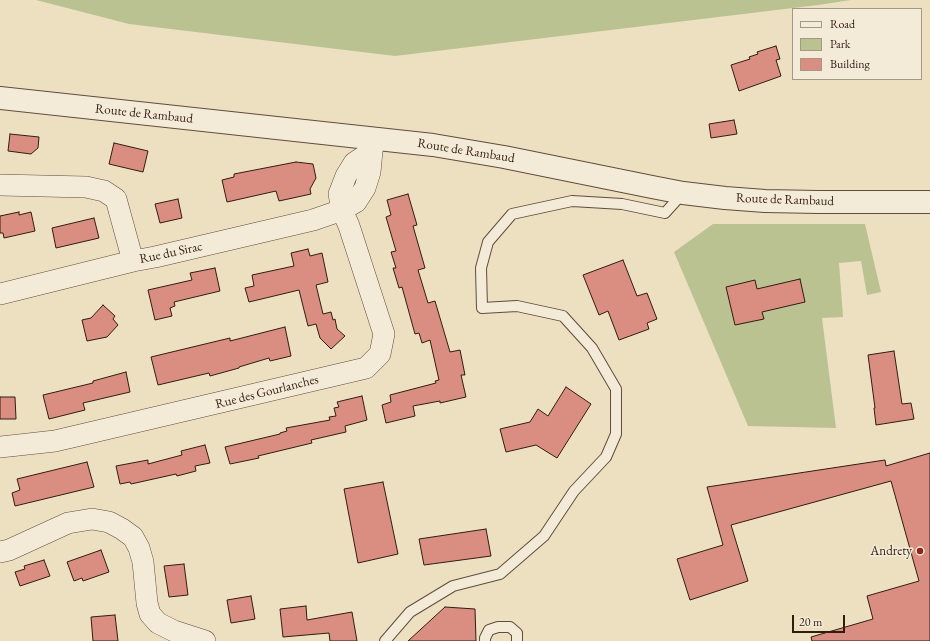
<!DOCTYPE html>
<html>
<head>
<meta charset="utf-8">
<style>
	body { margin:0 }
	#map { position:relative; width:930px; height:641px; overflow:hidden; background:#ede0c1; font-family:"EB Garamond",serif }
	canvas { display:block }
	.legend { position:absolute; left:792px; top:8px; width:130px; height:72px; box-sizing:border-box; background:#f3ebd7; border:1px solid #a59887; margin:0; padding:5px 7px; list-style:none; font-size:12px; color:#311c10 }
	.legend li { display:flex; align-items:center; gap:8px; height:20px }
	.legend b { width:20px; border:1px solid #a59887 }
	.scale { position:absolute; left:792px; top:615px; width:53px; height:18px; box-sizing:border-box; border:2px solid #311c10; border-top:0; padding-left:5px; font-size:12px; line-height:14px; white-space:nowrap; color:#311c10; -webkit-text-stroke:3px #f3ebd7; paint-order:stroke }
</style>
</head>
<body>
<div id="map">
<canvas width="930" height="641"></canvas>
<ul class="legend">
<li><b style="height:5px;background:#f3ebd7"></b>Road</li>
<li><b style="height:11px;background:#bac292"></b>Park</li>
<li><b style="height:11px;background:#da8d81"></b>Building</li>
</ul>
<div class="scale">20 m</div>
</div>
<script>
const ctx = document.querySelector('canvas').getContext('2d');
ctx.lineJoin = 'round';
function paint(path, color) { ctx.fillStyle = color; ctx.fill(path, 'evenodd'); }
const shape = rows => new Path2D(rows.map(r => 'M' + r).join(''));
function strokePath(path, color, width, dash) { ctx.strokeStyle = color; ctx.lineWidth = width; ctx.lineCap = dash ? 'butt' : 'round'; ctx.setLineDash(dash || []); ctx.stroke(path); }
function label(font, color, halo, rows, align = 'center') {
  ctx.font = font + ' "EB Garamond",serif'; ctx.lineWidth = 3; ctx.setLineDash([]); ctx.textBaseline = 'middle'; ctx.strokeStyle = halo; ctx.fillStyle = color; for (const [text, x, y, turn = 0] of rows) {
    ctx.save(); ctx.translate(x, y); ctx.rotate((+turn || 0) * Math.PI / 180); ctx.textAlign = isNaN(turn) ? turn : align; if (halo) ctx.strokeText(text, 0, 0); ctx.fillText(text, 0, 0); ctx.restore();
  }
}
const green = shape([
	[36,0,851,0,818,5,395,56,129,24],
	[713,224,865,224,881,292,867,295,861,261,839,263,843,317,822,318,836,428,748,426,674,252]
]);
const building = shape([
	[776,46,780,59,776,60,781,76,739,91,731,65,750,59,749,57,758,54,757,52,776,46],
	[734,120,737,134,711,138,709,124,734,120],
	[10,134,39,137,38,148,31,154,8,151,10,134],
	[114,143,148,151,143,172,109,164,114,143],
	[296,162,313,164,316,178,310,189,311,194,279,201,276,191,227,202,222,180,234,177,234,174,296,162],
	[408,194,417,225,413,226,425,268,418,270,428,303,435,301,450,352,460,350,465,375,461,375,466,397,440,403,440,401,413,406,415,416,386,423,382,405,391,402,390,395,436,383,435,381,439,380,430,340,422,343,419,333,415,334,402,287,399,288,393,268,396,268,391,252,396,251,386,217,391,215,387,200,408,194],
	[178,199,182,218,160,223,155,204,178,199],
	[19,212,19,215,31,212,35,231,4,238,3,233,0,233,0,216,19,212],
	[94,218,99,238,56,248,52,228,94,218],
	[308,249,310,256,322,253,328,282,316,285,323,314,331,312,333,320,335,319,337,329,345,336,331,349,320,338,316,324,308,326,299,290,249,302,245,288,254,286,252,275,294,266,291,253,308,249],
	[623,260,637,296,647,293,657,319,647,323,649,329,619,340,608,311,599,315,583,275,623,260],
	[215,268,220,291,174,302,175,306,170,308,172,316,155,320,148,290,192,280,190,273,215,268],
	[800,279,805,302,762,312,764,319,735,325,726,287,755,280,757,289,800,279],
	[103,305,115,316,113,319,118,325,107,337,87,341,82,320,91,318,103,305],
	[285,327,291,356,270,361,269,358,239,367,239,368,210,376,209,373,158,385,151,357,230,338,230,341,285,327],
	[894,351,902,404,911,403,914,419,876,425,874,408,875,408,868,355,894,351],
	[126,372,130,392,83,403,85,410,49,419,43,395,93,383,93,381,126,372],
	[566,387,591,404,557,458,536,445,506,452,500,429,530,422,538,409,548,416,566,387],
	[362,396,367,420,345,426,346,432,311,440,312,443,258,456,259,458,230,464,225,447,280,434,280,433,287,431,286,428,330,420,329,417,336,416,334,408,339,407,337,402,362,396],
	[0,397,15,397,16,419,0,419,0,397],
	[205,445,210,463,195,466,196,471,177,476,176,474,131,484,130,482,120,484,116,466,148,460,148,464,182,455,181,451,205,445],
	[930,453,930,641,812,641,811,637,873,619,867,596,919,581,891,481,731,525,748,581,690,600,677,559,723,545,707,487,885,460,886,466,930,453],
	[87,462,94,487,15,506,12,493,20,490,17,479,87,462],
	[383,482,398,554,358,563,344,489,383,482],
	[486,529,491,556,424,565,419,539,486,529],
	[101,550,109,572,83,581,82,578,74,581,67,562,101,550],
	[44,560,50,576,20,586,15,572,25,569,24,566,44,560],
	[184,564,188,595,169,597,164,566,184,564],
	[251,596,255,619,231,623,227,600,251,596],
	[306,606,307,620,352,612,357,641,330,641,329,633,283,637,280,609,306,606],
	[445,607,475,609,476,641,408,641,445,607],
	[115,615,118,641,93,641,91,617,115,615]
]);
const service = shape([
	[385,641,410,612,453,586,500,574,544,536,574,491,606,457,616,434,616,389,592,348,563,316,517,306,482,308,481,268,488,242,512,214,572,201,622,204,665,213,683,193],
	[485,641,485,638,489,630,498,627,510,627,517,633,517,641]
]);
const minor = shape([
	[0,185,86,187,104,191,116,199,133,261],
	[0,294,133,261,155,257,313,220,342,210,356,202,365,188,370,172,372,151,374,141],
	[0,447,55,441,366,368,380,354,384,334,349,226,342,210,339,194,346,176,354,163,372,151],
	[0,552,9,550,68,523,92,519,109,522,122,529,133,537,139,548,143,562,147,603,150,614,158,623,174,631,205,641]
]);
const tertiary = shape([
	[0,98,433,145,504,157,652,187,683,193,725,198,765,201,818,202,930,202]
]);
const markers = [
	[920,551,4,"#8f2418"]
];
const streetNames = [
	["Route de Rambaud",144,114,6],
	["Route de Rambaud",466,151,9],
	["Route de Rambaud",785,200,2],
	["Rue du Sirac",171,253,-12],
	["Rue des Gourlanches",267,392,-14]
];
const poiNames = [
	["Andrety",912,551]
];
paint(green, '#bac292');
paint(building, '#da8d81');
strokePath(building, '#311c10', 1);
strokePath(service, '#604d3c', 12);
strokePath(minor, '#604d3c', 22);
strokePath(tertiary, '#604d3c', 24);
strokePath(service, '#f3ebd7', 10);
strokePath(minor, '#f3ebd7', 21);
strokePath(tertiary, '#f3ebd7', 22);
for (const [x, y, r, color] of markers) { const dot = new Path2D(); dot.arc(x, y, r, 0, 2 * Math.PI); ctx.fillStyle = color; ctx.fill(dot); strokePath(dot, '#f3ebd7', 1.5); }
label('13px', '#311c10', '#f3ebd7', streetNames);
label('13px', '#311c10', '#f3ebd7', poiNames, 'right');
</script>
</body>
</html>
